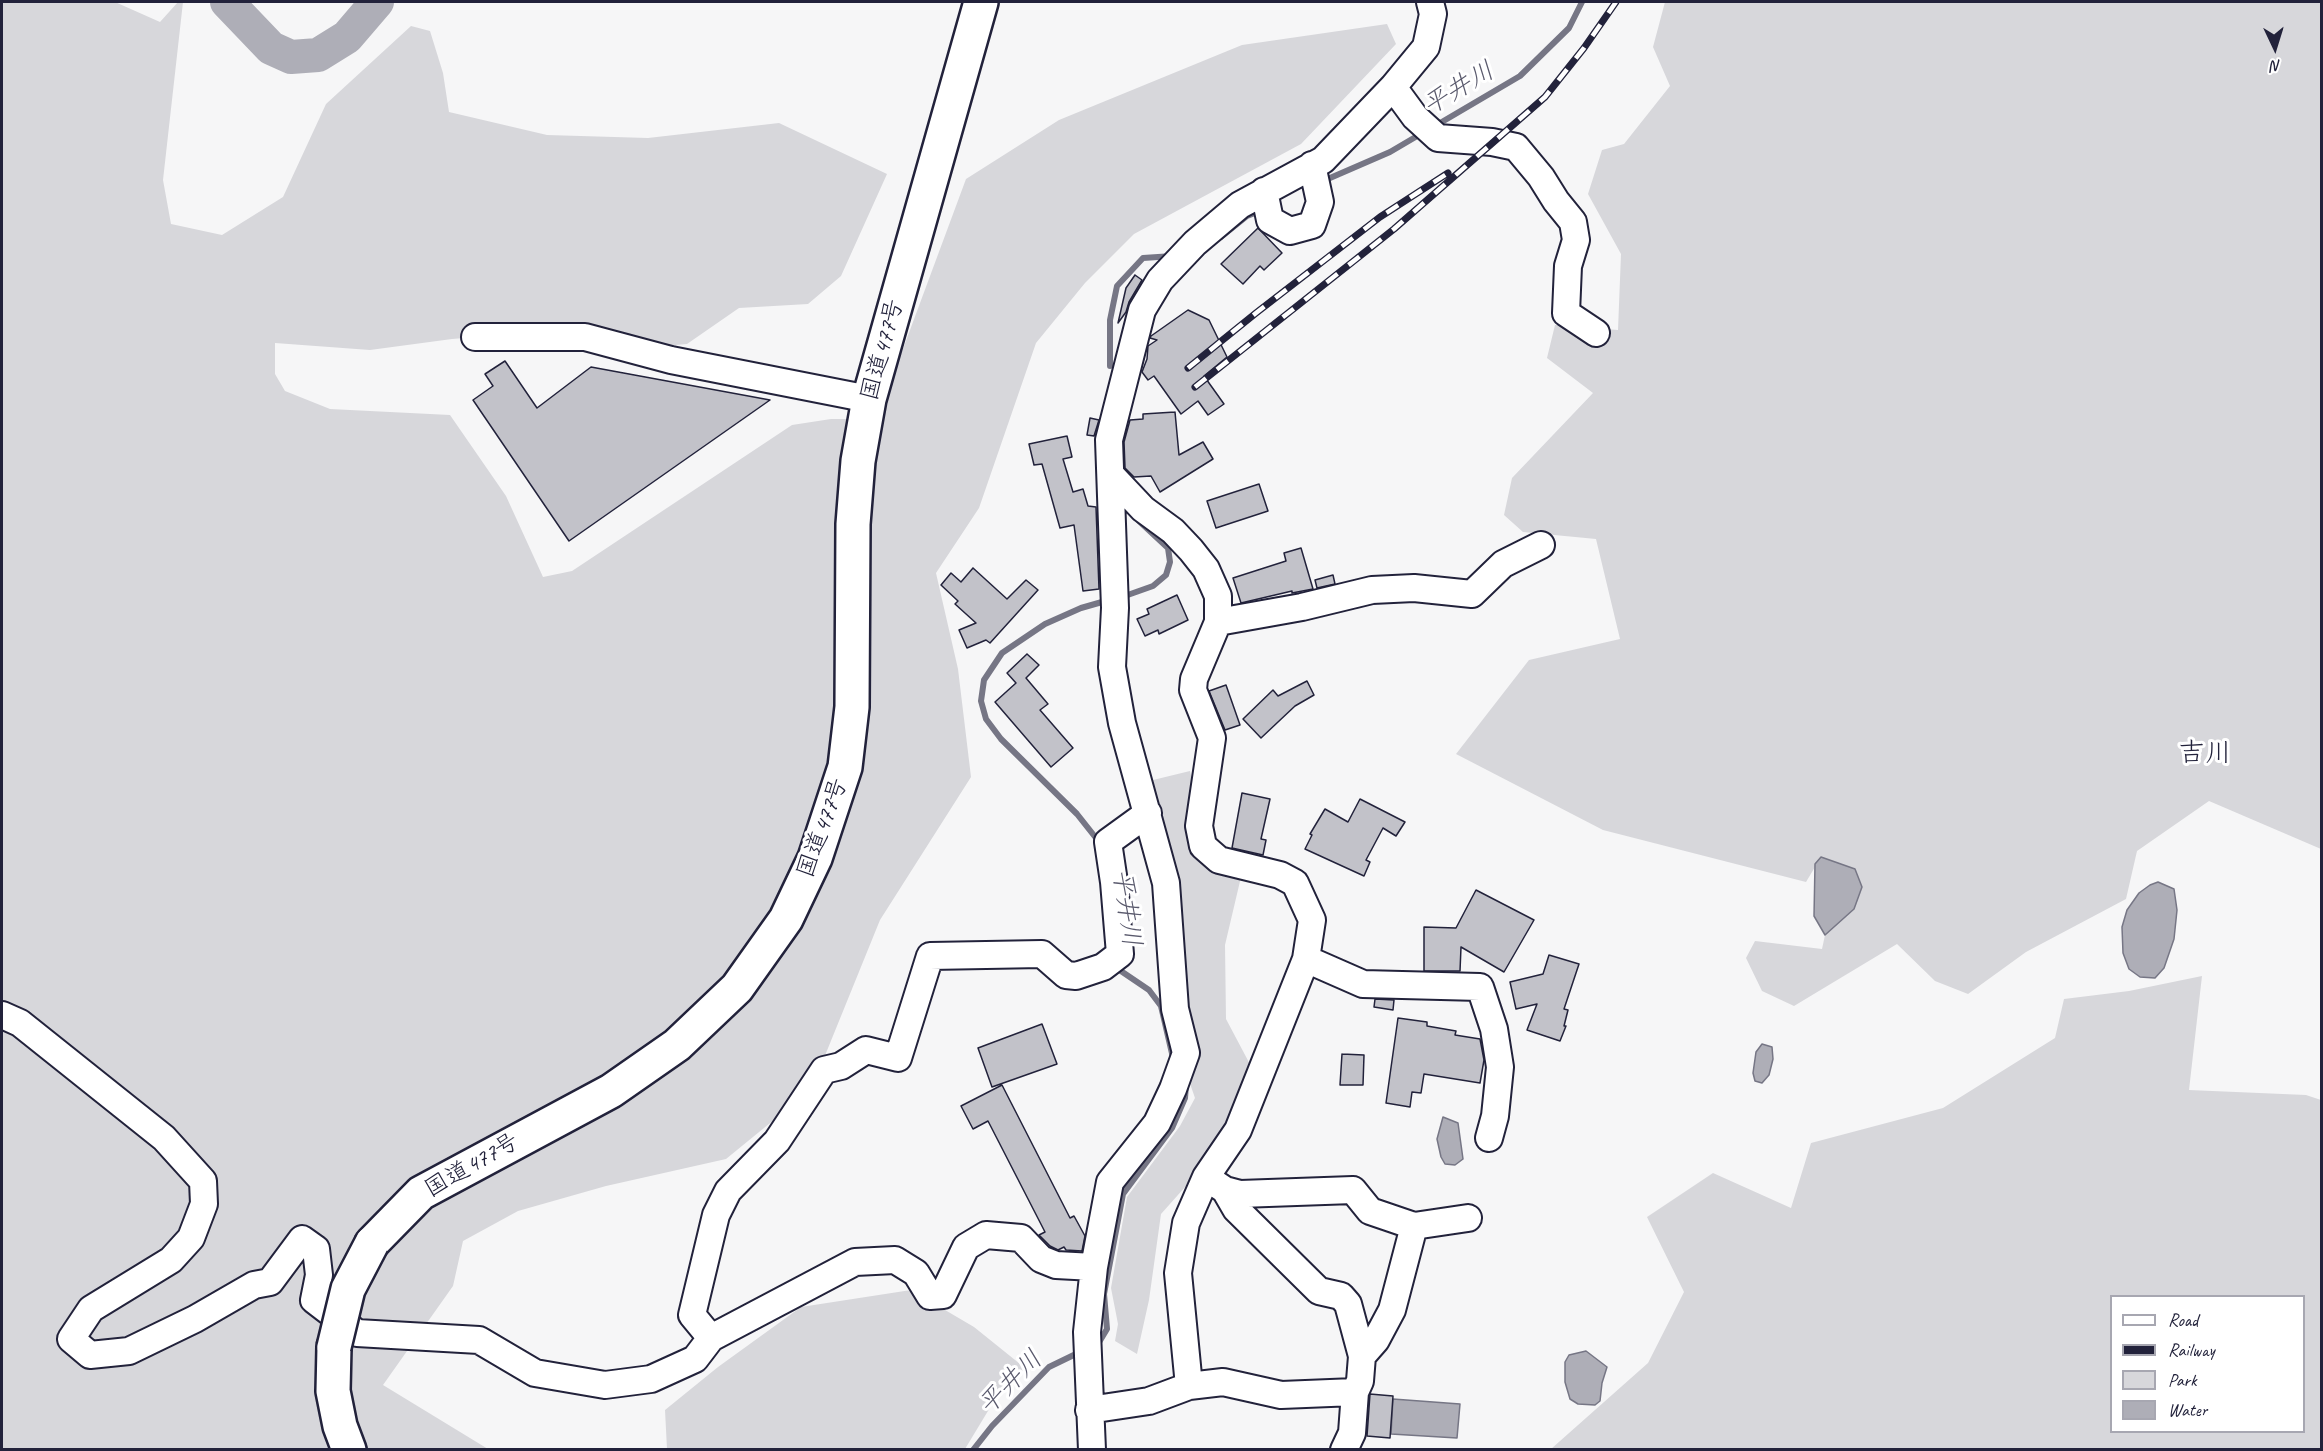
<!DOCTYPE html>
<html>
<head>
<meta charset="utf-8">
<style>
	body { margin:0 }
	#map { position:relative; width:2323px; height:1451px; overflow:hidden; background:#f6f6f7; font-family:Caveat,sans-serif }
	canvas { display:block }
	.frame { position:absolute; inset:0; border:3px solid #22223b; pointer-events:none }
	.legend { position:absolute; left:2110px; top:1295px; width:195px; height:138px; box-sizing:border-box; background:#fff; border:2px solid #a7a7b1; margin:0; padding:8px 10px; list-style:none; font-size:18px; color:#22223b }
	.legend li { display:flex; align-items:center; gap:12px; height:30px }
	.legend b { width:30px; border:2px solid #a7a7b1 }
	.north { position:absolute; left:2245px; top:18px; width:60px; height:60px; -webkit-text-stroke:4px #fff; paint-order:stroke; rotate:176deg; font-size:16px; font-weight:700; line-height:24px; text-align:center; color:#22223b }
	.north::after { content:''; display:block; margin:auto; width:21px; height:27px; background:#22223b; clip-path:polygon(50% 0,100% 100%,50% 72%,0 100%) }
</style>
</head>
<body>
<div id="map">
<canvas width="2323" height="1451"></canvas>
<div class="frame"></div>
<ul class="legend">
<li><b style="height:8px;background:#fff"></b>Road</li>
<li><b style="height:8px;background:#22223b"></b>Railway</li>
<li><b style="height:16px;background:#d7d7db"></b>Park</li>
<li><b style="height:16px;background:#aeaeb7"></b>Water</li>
</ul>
<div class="north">N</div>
</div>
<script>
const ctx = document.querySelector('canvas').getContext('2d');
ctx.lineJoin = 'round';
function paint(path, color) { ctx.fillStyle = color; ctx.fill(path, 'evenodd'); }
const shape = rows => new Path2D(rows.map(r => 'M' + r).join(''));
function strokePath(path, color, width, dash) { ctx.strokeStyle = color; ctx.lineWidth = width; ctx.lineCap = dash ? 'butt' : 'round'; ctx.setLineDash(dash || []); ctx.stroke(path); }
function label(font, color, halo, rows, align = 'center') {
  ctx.font = font + ' Caveat,"Klee One",sans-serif'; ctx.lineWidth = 6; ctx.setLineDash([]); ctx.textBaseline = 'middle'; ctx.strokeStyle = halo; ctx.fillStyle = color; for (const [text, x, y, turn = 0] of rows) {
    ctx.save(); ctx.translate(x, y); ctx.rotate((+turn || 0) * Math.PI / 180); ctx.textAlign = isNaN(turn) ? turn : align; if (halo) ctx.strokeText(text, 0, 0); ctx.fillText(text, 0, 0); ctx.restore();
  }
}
const green = shape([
	[2,2,115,2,160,22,178,2,183,2,163,180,171,224,222,235,283,197,326,104,411,26,430,31,443,73,449,112,547,135,648,138,779,123,887,174,841,276,808,304,739,308,687,344,664,346,563,330,452,339,370,350,275,343,275,374,285,391,330,409,450,415,506,496,543,577,572,571,792,425,831,419,877,419,966,179,1059,120,1242,45,1387,24,1396,44,1301,144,1134,234,1085,283,1036,343,979,508,936,573,958,669,971,777,880,920,824,1058,775,1119,726,1159,606,1186,518,1211,463,1241,453,1286,383,1385,488,1449,2,1450],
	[1665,2,2321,2,2321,849,2209,801,2137,851,2126,899,2026,952,1968,994,1935,981,1897,944,1794,1006,1762,991,1746,958,1755,941,1822,949,1825,935,1854,909,1821,857,1806,882,1603,830,1456,754,1529,660,1620,639,1596,539,1523,532,1504,515,1512,478,1593,393,1547,358,1555,325,1618,330,1621,254,1588,194,1602,150,1624,144,1670,86,1653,47],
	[1190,771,1197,803,1191,849,1224,876,1241,877,1225,945,1226,1019,1253,1070,1237,1113,1194,1177,1161,1214,1149,1300,1137,1354,1115,1341,1118,1324,1111,1288,1127,1197,1180,1126,1195,1098,1186,1072,1175,895,1153,780],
	[2202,976,2189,1090,2306,1095,2321,1100,2321,1449,1551,1449,1648,1363,1684,1292,1647,1217,1713,1173,1791,1208,1811,1143,1943,1108,2055,1038,2064,999,2129,991],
	[2304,1296,2304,1432,2112,1432,2112,1296],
	[911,1290,974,1327,1025,1368,994,1401,965,1449,667,1449,665,1410,718,1367,801,1307]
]);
const water = shape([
	[1821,857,1855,869,1862,887,1854,909,1825,935,1814,916,1815,864,1821,857],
	[2158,882,2174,889,2177,910,2174,939,2164,968,2155,978,2140,977,2129,969,2123,953,2122,927,2127,910,2139,893,2150,885,2158,882],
	[1762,1044,1772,1047,1773,1059,1769,1075,1762,1083,1755,1081,1753,1073,1756,1052,1762,1044],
	[1443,1117,1458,1123,1463,1159,1455,1165,1445,1164,1441,1157,1437,1139,1443,1117],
	[1586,1351,1607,1367,1602,1383,1600,1401,1595,1405,1578,1404,1570,1399,1565,1382,1565,1362,1569,1355,1586,1351],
	[1393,1399,1460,1404,1457,1438,1391,1434,1393,1399]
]);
const stream = shape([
	[1435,126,1520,76,1569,28,1582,2],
	[1330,178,1390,152,1424,132],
	[1221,237,1247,216,1260,211],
	[1110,366,1110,320,1117,286,1143,258,1173,256],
	[1122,597,1153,586,1166,575,1170,562,1168,548,1139,521],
	[1098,845,1096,838,1077,814,1001,739,986,719,981,701,984,680,1002,653,1045,624,1081,608,1109,600],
	[1115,967,1149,990,1161,1006,1174,1062],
	[1095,1345,1098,1344,1107,1329,1104,1294,1123,1194,1172,1128,1185,1098,1186,1085],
	[973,1450,992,1426,1049,1367,1080,1352]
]);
const river = shape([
	[227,2,271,48,291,57,318,55,347,37,377,2]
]);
const building = shape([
	[1258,228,1282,253,1264,270,1260,266,1243,284,1221,264,1258,228],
	[1135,275,1142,280,1129,302,1126,312,1118,323,1126,288,1135,275],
	[1188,310,1209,320,1227,357,1204,376,1224,404,1208,415,1198,401,1181,414,1154,376,1148,380,1142,372,1147,359,1148,346,1157,340,1150,338,1151,336,1188,310],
	[505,361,537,408,591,367,770,400,569,541,473,400,493,386,485,374,505,361],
	[1175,412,1179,455,1203,442,1213,459,1160,492,1151,476,1134,477,1125,468,1124,442,1130,420,1143,419,1143,414,1175,412],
	[1090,418,1099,420,1094,436,1087,435,1090,418],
	[1067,436,1072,457,1063,459,1073,492,1083,489,1088,506,1096,507,1099,589,1083,591,1074,525,1060,528,1042,464,1034,465,1029,444,1067,436],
	[1259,484,1268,511,1216,528,1207,501,1259,484],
	[1301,548,1313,589,1292,593,1292,591,1241,603,1233,578,1286,561,1284,553,1301,548],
	[973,568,1007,599,1026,580,1038,590,990,643,986,640,967,648,959,630,976,623,955,604,958,601,941,585,951,573,961,582,973,568],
	[1333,575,1335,584,1317,588,1315,580,1333,575],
	[1177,595,1188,620,1159,634,1158,630,1145,636,1137,619,1149,614,1147,609,1177,595],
	[1027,654,1039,665,1026,678,1048,704,1040,710,1073,748,1051,767,995,702,1016,683,1007,673,1027,654],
	[1307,681,1314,695,1295,706,1261,738,1243,719,1273,690,1278,696,1307,681],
	[1226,685,1240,725,1225,730,1209,691,1226,685],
	[1242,793,1270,799,1261,839,1266,840,1263,855,1232,848,1242,793],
	[1360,799,1405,822,1396,836,1383,828,1366,860,1370,862,1364,876,1305,849,1312,835,1310,834,1325,809,1348,822,1360,799],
	[1476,890,1534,920,1504,972,1461,947,1460,971,1424,971,1424,927,1456,928,1476,890],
	[1549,955,1579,964,1564,1009,1568,1010,1564,1026,1566,1026,1560,1041,1527,1030,1537,1004,1516,1009,1510,982,1543,974,1549,955],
	[1375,999,1394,1000,1393,1010,1374,1007,1375,999],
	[1398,1018,1427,1022,1427,1026,1456,1031,1455,1035,1480,1039,1484,1060,1480,1083,1424,1074,1421,1093,1412,1092,1410,1107,1386,1103,1398,1018],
	[1042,1024,1057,1064,992,1087,978,1048,1042,1024],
	[1342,1054,1364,1055,1363,1085,1340,1085,1342,1054],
	[1002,1085,1070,1218,1074,1216,1085,1236,1082,1251,1066,1250,1064,1247,1058,1250,1050,1246,1039,1235,1045,1232,988,1121,973,1129,961,1106,1002,1085],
	[1370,1394,1393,1396,1390,1438,1367,1436,1370,1394]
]);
const minor = shape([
	[1393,87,1415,117,1438,138,1492,142,1516,147,1541,177,1556,201,1573,222,1576,240,1568,266,1566,313,1596,333],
	[1264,191,1270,220,1290,231,1312,225,1320,202,1312,165],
	[475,337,585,337,671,360,869,399],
	[1111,475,1143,509,1173,531,1191,550,1206,569,1218,596,1218,622,1194,679,1193,690,1212,738,1199,826,1203,846,1219,860,1280,875,1295,883,1312,920,1306,959,1238,1130,1206,1177,1186,1223,1178,1273,1189,1386],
	[1218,622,1302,607,1372,590,1414,588,1472,594,1503,564,1541,545],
	[1306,959,1363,984,1480,987,1494,1029,1500,1067,1495,1116,1489,1138],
	[2,1015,20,1023,164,1138,203,1181,204,1204,191,1238,171,1260,91,1309,71,1339,90,1355,129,1351,195,1319,254,1285,270,1282,302,1239,316,1249,319,1275,314,1300,357,1333,479,1340,535,1373,605,1385,651,1379,695,1359,711,1338,855,1262,895,1260,916,1273,930,1296,943,1295,966,1247,986,1235,1021,1238,1041,1259,1056,1265,1094,1267],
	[1216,1184,1225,1190,1240,1194,1353,1190,1370,1211,1414,1226],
	[1225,1190,1236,1209,1319,1291,1341,1296,1348,1304,1362,1356,1360,1381,1355,1392,1352,1433,1344,1450],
	[711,1338,692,1315,716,1215,728,1191,777,1141,824,1070,841,1066,866,1050,898,1058,930,956,1042,954,1066,975,1076,976,1103,967,1120,954,1114,882,1108,842,1148,813],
	[1362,1356,1376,1340,1392,1310,1414,1226,1468,1218],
	[1089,1410,1149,1401,1189,1386,1223,1382,1281,1395,1355,1392],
	[1092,1450,1087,1332,1094,1267,1110,1182,1157,1123,1173,1089,1186,1053,1175,1009,1166,883,1122,723,1112,667,1115,608,1109,440,1142,310,1160,280,1195,243,1240,205,1323,160,1393,87,1426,47,1433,14,1430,2]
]);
const highway = shape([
	[372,1243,421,1193,611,1091,677,1045,737,988,786,919,815,858,845,767,852,707,853,524,858,461,869,399,981,2],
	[334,1347,333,1391,340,1426,349,1450]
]);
const rail = shape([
	[1188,368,1256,313,1380,217,1448,173],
	[1195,387,1394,229,1545,97,1584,48,1616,2]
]);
const highwayBridge = shape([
	[334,1347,348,1289,372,1243]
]);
const streetNames = [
	["国道477号",883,350,-75],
	["国道477号",823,828,-70],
	["国道477号",472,1166,-30]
];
const waterNames = [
	["平井川",1459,89,-31],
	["平井川",1126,908,82],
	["平井川",1011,1383,-45]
];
const quarterNames = [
	["吉川",2205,754]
];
paint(green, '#d7d7db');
paint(water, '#aeaeb7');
strokePath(water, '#767685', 1.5);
strokePath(stream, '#767685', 6);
strokePath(river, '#aeaeb7', 34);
paint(building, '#c2c2c9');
strokePath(building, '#22223b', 1.5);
strokePath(minor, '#22223b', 30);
strokePath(highway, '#22223b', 38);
strokePath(minor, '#fff', 26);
strokePath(highway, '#fff', 33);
strokePath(rail, '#22223b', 7);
strokePath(rail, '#fff', 4.5, [14]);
strokePath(highwayBridge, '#22223b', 38, []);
strokePath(highwayBridge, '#fff', 33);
label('24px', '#22223b', '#fff', streetNames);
label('italic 26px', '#5a5a6d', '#fff', waterNames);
label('27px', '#22223b', '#fff', quarterNames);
</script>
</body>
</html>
